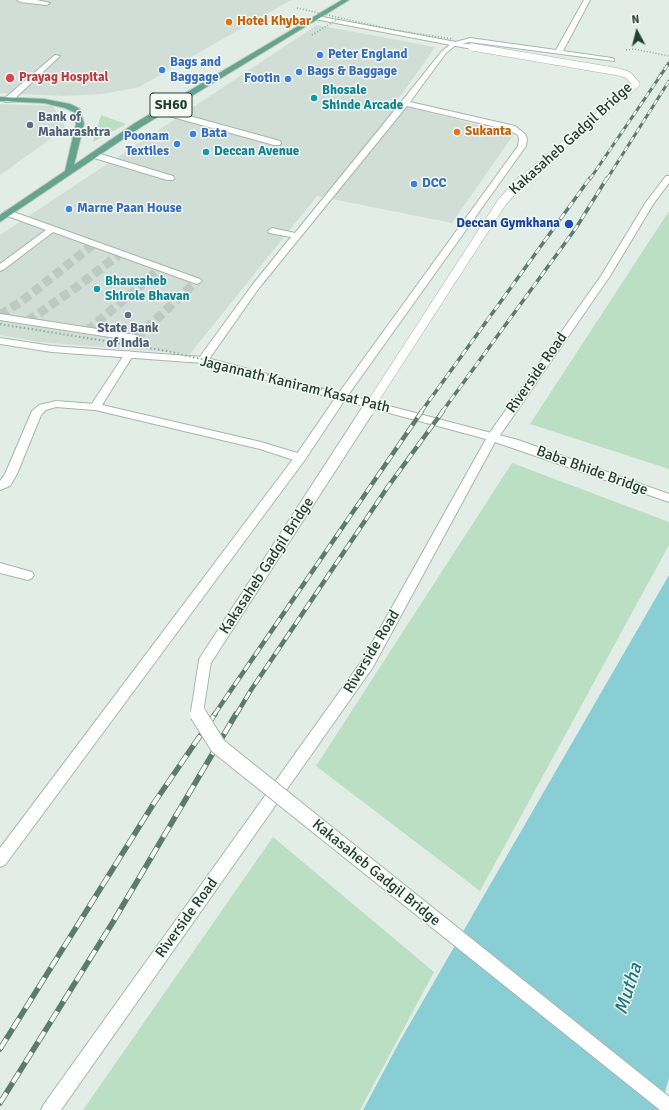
<!DOCTYPE html>
<html>
<head>
<meta charset="utf-8">
<style>
	body { margin:0 }
	#map { position:relative; width:669px; height:1110px; overflow:hidden; background:#e3ede8; font-family:Signika,sans-serif }
	canvas { display:block }
	.north { position:absolute; left:617px; top:12px; width:40px; height:40px; -webkit-text-stroke:3px #f4f9f6; paint-order:stroke; rotate:353deg; font-size:11px; font-weight:700; line-height:16px; text-align:center; color:#223f35 }
	.north::after { content:''; display:block; margin:auto; width:14px; height:18px; background:#223f35; clip-path:polygon(50% 0,100% 100%,50% 72%,0 100%) }
</style>
</head>
<body>
<div id="map">
<canvas width="669" height="1110"></canvas>
<div class="north">N</div>
</div>
<script>
const ctx = document.querySelector('canvas').getContext('2d');
ctx.lineJoin = 'round';
function paint(path, color) { ctx.fillStyle = color; ctx.fill(path, 'evenodd'); }
const shape = rows => new Path2D(rows.map(r => 'M' + r).join(''));
function strokePath(path, color, width, dash) { ctx.strokeStyle = color; ctx.lineWidth = width; ctx.lineCap = dash ? 'butt' : 'round'; ctx.setLineDash(dash || []); ctx.stroke(path); }
function label(font, color, halo, rows, align = 'center') {
  ctx.font = font + ' Signika,sans-serif'; ctx.lineWidth = 3; ctx.setLineDash([]); ctx.textBaseline = 'middle'; ctx.strokeStyle = halo; ctx.fillStyle = color; for (const [text, x, y, turn = 0] of rows) {
    ctx.save(); ctx.translate(x, y); ctx.rotate((+turn || 0) * Math.PI / 180); ctx.textAlign = isNaN(turn) ? turn : align; if (halo) ctx.strokeText(text, 0, 0); ctx.fillText(text, 0, 0); ctx.restore();
  }
}
const built = shape([
	[0,0,291,0,139,87,103,94,64,96,0,93],
	[317,25,435,47,395,104,514,134,452,223,317,196,190,354,39,342,0,335,0,235],
	[0,104,53,106,66,128,0,175]
]);
const green = shape([
	[101,115,126,124,93,142],
	[669,211,669,469,530,424],
	[512,463,669,522,669,545,480,891,316,766],
	[273,837,434,972,360,1110,83,1110]
]);
const water = shape([
	[669,575,669,1078,660,1110,363,1110,401,1039]
]);
const minorTunnel = shape([
	[0,315,22,301,94,244],
	[28,321,78,286,121,253],
	[87,331,161,268],
	[136,338,197,281]
]);
const path = shape([
	[657,78,669,60]
]);
const service = shape([
	[17,0,37,0,50,3,47,5,20,2,17,0],
	[55,55,60,56,11,102,5,102,5,98,55,55],
	[158,109,164,109,280,141,281,143,280,145,274,145,158,113,158,109],
	[91,153,97,153,173,176,174,178,173,180,167,180,91,157,91,153],
	[129,351,134,354,102,405,261,442,304,455,305,458,304,461,300,462,260,449,91,409,90,407,91,405,126,352,129,351]
]);
const minor = shape([
	[584,0,590,0,563,51,612,58,614,59,614,61,470,42,456,45,446,53,410,102,515,126,525,134,527,139,526,146,346,398,304,461,5,865,0,867,0,848,296,455,338,394,518,146,519,139,518,135,509,130,407,106,259,288,207,362,199,362,198,360,199,358,253,284,291,237,269,233,268,231,272,228,295,233,402,101,442,51,452,43,470,38,556,50,584,0],
	[666,176,669,176,669,183,654,203,610,276,496,441,488,441,487,438,488,435,601,276,646,202,666,176],
	[8,210,200,279,202,281,197,284,194,283,53,232,3,270,0,271,0,264,46,230,5,215,4,213,5,211,8,210],
	[0,314,136,335,141,338,136,341,0,320,0,314],
	[56,401,95,404,99,405,100,407,99,409,95,410,56,407,46,410,41,415,17,474,10,486,0,490,0,481,5,474,32,411,39,405,56,401],
	[0,563,32,572,34,575,32,578,28,580,0,573,0,563]
]);
const tertiary = shape([
	[317,16,472,45,475,47,472,49,315,19,314,18,317,16],
	[0,338,52,346,203,357,518,440,669,494,669,502,495,442,373,667,61,1110,41,1110,44,1104,363,659,486,439,203,363,52,352,0,344,0,338]
]);
const primary = shape([
	[342,0,349,0,141,127,0,222,0,215,65,171,76,124,74,112,65,108,44,103,0,101,0,97,44,99,70,104,80,109,84,124,74,165,135,123,342,0]
]);
const railFar3 = shape([
	[590,179,669,63],
	[607,179,669,81]
]);
const railFar2 = shape([
	[421,412,590,178],
	[442,412,576,228,607,178]
]);
const railFar1 = shape([
	[214,715,422,411],
	[236,715,251,690,387,488,443,411]
]);
const rail = shape([
	[0,1049,154,803,215,714],
	[0,1103,113,922,236,714]
]);
const pathBridgeFar1 = shape([
	[297,8,394,30,453,39],
	[312,35,338,19],
	[626,50,634,49,669,56]
]);
const pathBridge = shape([
	[0,324,167,351,315,386,345,401]
]);
const tertiaryBridgeFar3 = shape([
	[472,47,619,72,628,75,636,84,523,179]
]);
const tertiaryBridgeFar2 = shape([
	[366,412,502,202,524,178]
]);
const tertiaryBridgeFar1 = shape([
	[199,715,197,712,205,661,367,411]
]);
const tertiaryBridge = shape([
	[198,714,218,746,669,1107]
]);
const markers = [
	[229,22,4,"#e8710a"],
	[320,55,4,"#3f7fe0"],
	[162,70,4,"#3f7fe0"],
	[299,72,4,"#3f7fe0"],
	[10,78,5,"#e0444e"],
	[288,79,4,"#3f7fe0"],
	[314,98,4,"#0f9aa8"],
	[30,125,4,"#5c6f8a"],
	[457,132,4,"#e8710a"],
	[193,134,4,"#3f7fe0"],
	[177,144,4,"#3f7fe0"],
	[206,152,4,"#0f9aa8"],
	[414,184,4,"#3f7fe0"],
	[69,209,4,"#3f7fe0"],
	[569,224,5,"#1a4fb4"],
	[97,289,4,"#0f9aa8"],
	[128,315,4,"#5c6f8a"]
];
const farFoodnames = [
	["Hotel Khybar",237,22],
	["Sukanta",465,132]
];
const farShopnames = [
	["Peter England",328,55],
	["Bags and",170,63],
	["Baggage",170,78],
	["Bags & Baggage",307,72],
	["Footin",280,79,"right"],
	["Bata",201,134],
	["Poonam",169,137,"right"],
	["Textiles",169,152,"right"],
	["DCC",422,184],
	["Marne Paan House",77,209]
];
const farHealthnames = [
	["Prayag Hospital",19,78]
];
const farCulturenames = [
	["Bhosale",322,91],
	["Shinde Arcade",322,106],
	["Deccan Avenue",214,152],
	["Bhausaheb",105,282],
	["Shirole Bhavan",105,297]
];
const farServicenames = [
	["Bank of",38,118],
	["Maharashtra",38,133],
	["State Bank",128,329,"center"],
	["of India",128,344,"center"]
];
const farTransitnames = [
	["Deccan Gymkhana",560,224]
];
const shields = [
	[171,105,42]
];
const shieldNames = [
	["SH60",171,105]
];
const streetNames = [
	["Kakasaheb Gadgil Bridge",571,139,-42],
	["Riverside Road",537,373,-55],
	["Jagannath Kaniram Kasat Path",295,385,14],
	["Baba Bhide Bridge",592,471,20],
	["Kakasaheb Gadgil Bridge",267,566,-57],
	["Riverside Road",372,652,-59],
	["Kakasaheb Gadgil Bridge",376,873,39],
	["Riverside Road",187,918,-54]
];
const nearWaternames = [
	["Mutha",629,989,-72]
];
paint(built, '#d1ddd7');
paint(green, '#bbdfc2');
paint(water, '#89ced4');
strokePath(minorTunnel, '#bccac4', 9, [9, 4.5]);
strokePath(service, '#a5b5af', 2);
strokePath(minor, '#a5b5af', 2);
strokePath(tertiary, '#a5b5af', 2);
strokePath(primary, '#c1c9c6', 2);
strokePath(path, '#82b29f', 1.5, [1, 2]);
paint(service, '#fff');
paint(minor, '#fff');
paint(tertiary, '#fff');
paint(primary, '#66a48f');
strokePath(railFar3, '#5c7b70', 3);
strokePath(railFar2, '#5c7b70', 3.5);
strokePath(railFar1, '#5c7b70', 4.5);
strokePath(rail, '#5c7b70', 5.5);
strokePath(railFar3, '#f4f9f6', 2, [5.5]);
strokePath(railFar2, '#f4f9f6', 2.5, [7]);
strokePath(railFar1, '#f4f9f6', 3, [9]);
strokePath(rail, '#f4f9f6', 4, [12]);
strokePath(tertiaryBridgeFar3, '#a5b5af', 8, []);
strokePath(tertiaryBridgeFar2, '#a5b5af', 10, []);
strokePath(tertiaryBridgeFar1, '#a5b5af', 14, []);
strokePath(tertiaryBridge, '#a5b5af', 18, []);
strokePath(pathBridgeFar1, '#82b29f', 1.5, [1, 2]);
strokePath(pathBridge, '#82b29f', 2, [1.5, 2.5]);
strokePath(tertiaryBridgeFar3, '#fff', 7);
strokePath(tertiaryBridgeFar2, '#fff', 9);
strokePath(tertiaryBridgeFar1, '#fff', 12);
strokePath(tertiaryBridge, '#fff', 16);
for (const [x, y, r, color] of markers) { const dot = new Path2D(); dot.arc(x, y, r, 0, 2 * Math.PI); ctx.fillStyle = color; ctx.fill(dot); strokePath(dot, '#f4f9f6', 1.5); }
label('bold 13px', '#c56008', '#f4f9f6', farFoodnames, 'left');
label('bold 13px', '#366cbe', '#f4f9f6', farShopnames, 'left');
label('bold 13px', '#be3a42', '#f4f9f6', farHealthnames, 'left');
label('bold 13px', '#0d838f', '#f4f9f6', farCulturenames, 'left');
label('bold 13px', '#4e5e75', '#f4f9f6', farServicenames, 'left');
label('bold 13px', '#164399', '#f4f9f6', farTransitnames, 'right');
for (const [x, y, w] of shields) { const box = new Path2D(); box.roundRect(x - w / 2, y - 12, w, 24, 3); ctx.fillStyle = '#f4f9f6'; ctx.fill(box); strokePath(box, '#223f35', 1); }
label('bold 14px', '#223f35', null, shieldNames);
label('15px', '#223f35', '#f4f9f6', streetNames);
label('italic 19px', '#1a747d', '#f4f9f6', nearWaternames);
</script>
</body>
</html>
